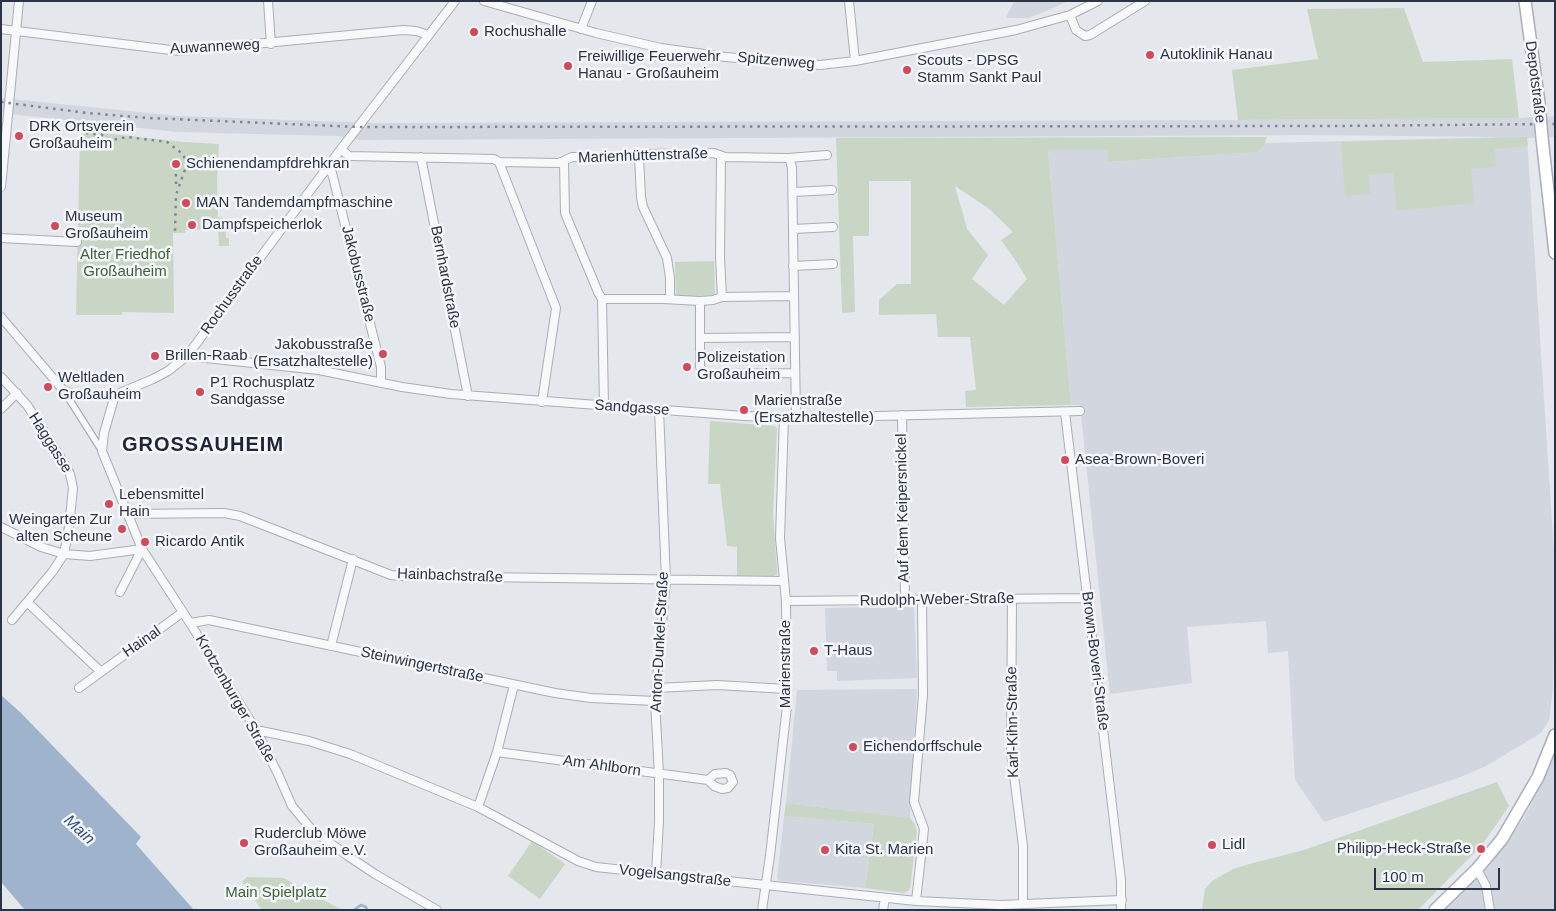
<!DOCTYPE html>
<html>
<head>
<meta charset="utf-8">
<style>
	body { margin:0 }
	#map { position:relative; width:1556px; height:911px; overflow:hidden; background:#e4e7ec; font-family:Helvetica,sans-serif }
	canvas { display:block }
	.frame { position:absolute; inset:0; border:2px solid #2b3445; pointer-events:none }
	.scale { position:absolute; left:1374px; top:868px; width:126px; height:22px; box-sizing:border-box; border:2px solid #2b3445; border-top:0; padding-left:6px; font-size:15px; line-height:18px; white-space:nowrap; color:#2b3445; -webkit-text-stroke:4px #f4f6f9; paint-order:stroke }
</style>
</head>
<body>
<div id="map">
<canvas width="1556" height="911"></canvas>
<div class="frame"></div>
<div class="scale">100 m</div>
</div>
<script>
const ctx = document.querySelector('canvas').getContext('2d');
ctx.lineJoin = 'round';
function paint(path, color) { ctx.fillStyle = color; ctx.fill(path, 'evenodd'); }
const shape = rows => new Path2D(rows.map(r => 'M' + r).join(''));
function strokePath(path, color, width, dash) { ctx.strokeStyle = color; ctx.lineWidth = width; ctx.lineCap = dash ? 'butt' : 'round'; ctx.setLineDash(dash || []); ctx.stroke(path); }
function label(font, color, halo, rows, align = 'center') {
  ctx.font = font + ' Helvetica,sans-serif'; ctx.lineWidth = 5; ctx.setLineDash([]); ctx.textBaseline = 'middle'; ctx.strokeStyle = halo; ctx.fillStyle = color; for (const [text, x, y, turn = 0] of rows) {
    ctx.save(); ctx.translate(x, y); ctx.rotate((+turn || 0) * Math.PI / 180); ctx.textAlign = isNaN(turn) ? turn : align; if (halo) ctx.strokeText(text, 0, 0); ctx.fillText(text, 0, 0); ctx.restore();
  }
}
const built = shape([
	[1014,1,1069,1,1029,18,1006,18],
	[1,98,178,116,372,123,1238,120,1519,118,1555,116,1555,137,1527,138,1555,568,1553,689,1549,720,1541,733,1486,766,1458,778,1324,822,1295,780,1288,651,1268,653,1266,621,1187,627,1192,683,1110,694,1080,405,1071,405,1048,150,1108,150,1109,162,1258,152,1265,143,1504,137,1305,135,360,140,338,136,177,132,1,113],
	[914,606,917,678,837,681,837,671,827,671,825,608],
	[917,689,910,818,786,803,797,690],
	[1555,753,1555,910,1446,910,1490,865,1524,818,1547,773],
	[784,816,874,824,865,888,780,881,777,878]
]);
const green = shape([
	[1404,8,1423,62,1512,59,1519,118,1238,120,1232,70,1318,59,1307,9],
	[86,131,183,142,219,144,217,180,218,217,231,219,231,224,226,224,226,238,229,238,229,246,219,246,218,229,185,230,185,233,173,233,174,313,122,312,122,315,76,315,80,136],
	[1267,137,1265,143,1258,152,1108,162,1108,150,1048,150,1071,405,966,407,965,391,976,390,970,337,938,337,936,314,879,315,879,300,897,284,911,284,911,181,869,181,869,236,853,236,855,312,842,313,836,138],
	[955,186,988,208,1013,232,1001,240,1014,258,1027,279,1004,305,972,279,988,255,967,229],
	[1527,137,1528,146,1495,149,1496,167,1471,169,1474,203,1397,211,1393,173,1368,175,1370,193,1345,196,1341,142],
	[714,261,715,295,676,297,675,262],
	[710,421,775,426,777,428,773,514,777,570,777,574,774,576,737,577,737,547,727,546,720,484,708,484],
	[1497,782,1509,806,1482,845,1418,910,1202,909,1205,889,1212,881,1233,869,1253,863,1304,850],
	[786,803,910,818,914,823,917,831,910,888,909,890,904,893,865,888,874,824,784,816],
	[532,841,565,864,540,899,508,876],
	[247,877,284,878,342,910,262,910,242,882]
]);
const water = shape([
	[1,695,21,713,141,837,136,844,194,910,25,910,1,882]
]);
const stream = shape([
	[354,910,361,905,366,907,367,910]
]);
const pedestrian = shape([
	[64,391,102,451]
]);
const minor = shape([
	[268,1,271,44],
	[484,1,596,33,661,48,726,57,820,65,855,61,1016,30,1070,15,1098,1],
	[849,1,855,61],
	[1070,15,1076,30,1085,36,1090,35,1145,1],
	[1,29,179,51,403,30,416,31,429,35],
	[581,29,592,1],
	[341,149,349,156,494,159,499,162,556,308,542,402],
	[721,156,720,257,722,297],
	[421,157,468,396],
	[639,157,641,197,643,207,667,258,670,278,670,299],
	[788,158,827,155],
	[499,162,559,163,572,157,635,158,645,154,714,153,725,157,788,158,790,160,792,168,796,418],
	[564,162,565,213,598,292,602,299,604,406],
	[326,168,332,173,381,367,381,383],
	[1,187,19,1],
	[793,192,832,190],
	[793,229,833,227],
	[1,238,77,242],
	[793,266,833,264],
	[602,299,663,299,700,301,713,300,722,297,794,296],
	[700,301,700,367,704,372,708,374,795,373],
	[1,317,64,391,78,395,115,395,153,379,168,371,187,356,341,149,455,1],
	[701,338,795,337],
	[187,356,319,370,402,387,451,394,744,416,796,418,1080,411],
	[1,377,27,405,61,458,70,474,73,488,69,527,64,554,53,571,12,620],
	[115,395,104,433,102,451,142,549,190,623,256,730,278,774,292,806,312,830,348,856,375,874,437,910],
	[1,409,17,393],
	[1065,412,1121,880,1121,910],
	[902,415,905,600],
	[127,514,224,513,240,516,391,575,400,576,784,581],
	[1,527,41,547,64,554,90,556,142,549],
	[120,592,142,549],
	[1012,599,1011,752,1023,846,1023,904],
	[786,601,1087,598],
	[27,602,100,671],
	[190,623,209,620,555,693,591,698,655,701],
	[331,646,353,559],
	[79,688,183,612],
	[656,688,717,685,787,689],
	[256,730,309,741,350,754,478,807,578,861,596,867,916,901,1001,905,1122,900],
	[497,752,708,780,714,786,722,789,728,788,733,782,730,775,726,773,715,774,708,780],
	[478,807,497,752,514,685],
	[1477,869,1486,886,1490,910],
	[656,874,659,821,659,774,655,701,666,580,659,410],
	[916,901,924,829,914,802,923,695,922,600],
	[762,910,770,856,787,706,786,601,780,538,784,417],
	[883,910,885,898]
]);
const secondary = shape([
	[1525,1,1539,103],
	[1542,138,1555,253],
	[1435,910,1477,869,1502,839,1538,777,1555,735]
]);
const rail = shape([
	[1,102,87,113,149,118,358,127,1335,126,1555,124],
	[86,133,102,135,111,140,128,137,167,142,183,154,187,164,176,195,175,232],
	[176,159,176,185],
	[187,226,199,225]
]);
const secondaryBridge = shape([
	[1539,103,1542,138]
]);
const markers = [
	[474,32,5,"#d1495b"],
	[1150,55,5,"#d1495b"],
	[568,66,5,"#d1495b"],
	[907,70,5,"#d1495b"],
	[19,136,5,"#d1495b"],
	[176,164,5,"#d1495b"],
	[186,203,5,"#d1495b"],
	[192,225,5,"#d1495b"],
	[55,226,5,"#d1495b"],
	[383,354,5,"#d1495b"],
	[155,356,5,"#d1495b"],
	[687,367,5,"#d1495b"],
	[48,387,5,"#d1495b"],
	[200,392,5,"#d1495b"],
	[744,410,5,"#d1495b"],
	[1065,460,5,"#d1495b"],
	[109,504,5,"#d1495b"],
	[122,529,5,"#d1495b"],
	[145,542,5,"#d1495b"],
	[814,651,5,"#d1495b"],
	[853,747,5,"#d1495b"],
	[244,843,5,"#d1495b"],
	[1212,845,5,"#d1495b"],
	[1481,849,5,"#d1495b"],
	[825,850,5,"#d1495b"]
];
const poiNames = [
	["Rochushalle",484,32],
	["Autoklinik Hanau",1160,55],
	["Freiwillige Feuerwehr",578,57],
	["Hanau - Großauheim",578,74],
	["Scouts - DPSG",917,61],
	["Stamm Sankt Paul",917,78],
	["DRK Ortsverein",29,127],
	["Großauheim",29,144],
	["Schienendampfdrehkran",186,164],
	["MAN Tandemdampfmaschine",196,203],
	["Museum",65,217],
	["Großauheim",65,234],
	["Dampfspeicherlok",202,225],
	["Jakobusstraße",373,345,"right"],
	["(Ersatzhaltestelle)",373,362,"right"],
	["Brillen-Raab",165,356],
	["Polizeistation",697,358],
	["Großauheim",697,375],
	["Weltladen",58,378],
	["Großauheim",58,395],
	["P1 Rochusplatz",210,383],
	["Sandgasse",210,400],
	["Marienstraße",754,401],
	["(Ersatzhaltestelle)",754,418],
	["Asea-Brown-Boveri",1075,460],
	["Lebensmittel",119,495],
	["Hain",119,512],
	["Weingarten Zur",112,520,"right"],
	["alten Scheune",112,537,"right"],
	["Ricardo Antik",155,542],
	["T-Haus",824,651],
	["Eichendorffschule",863,747],
	["Ruderclub Möwe",254,834],
	["Großauheim e.V.",254,851],
	["Lidl",1222,845],
	["Philipp-Heck-Straße",1471,849,"right"],
	["Kita St. Marien",835,850]
];
const streetNames = [
	["Auwanneweg",215,47,-3],
	["Spitzenweg",776,61,5],
	["Depotstraße",1535,82,83],
	["Marienhüttenstraße",643,156,-2],
	["Jakobusstraße",358,274,76],
	["Bernhardstraße",445,277,79],
	["Rochusstraße",232,295,-54],
	["Sandgasse",632,408,4],
	["Haggasse",50,443,58],
	["Auf dem Keipersnickel",903,508,-91],
	["Hainbachstraße",450,576,2],
	["Rudolph-Weber-Straße",937,600,-1],
	["Hainal",142,642,-35],
	["Anton-Dunkel-Straße",660,642,-87],
	["Brown-Boveri-Straße",1095,661,83],
	["Marienstraße",786,664,-90],
	["Steinwingertstraße",422,665,12],
	["Krotzenburger Straße",235,699,60],
	["Karl-Kihn-Straße",1013,722,-91],
	["Am Ahlborn",602,766,8],
	["Vogelsangstraße",675,876,6]
];
const parkNames = [
	["Alter Friedhof",125,255],
	["Großauheim",125,272],
	["Main Spielplatz",276,893]
];
const waterNames = [
	["Main",79,830,43]
];
const districtNames = [
	["GROSSAUHEIM",203,445]
];
paint(built, '#d2d6de');
paint(green, '#c9d6c5');
paint(water, '#9fb4cc');
strokePath(stream, '#9fb4cc', 2.5);
strokePath(pedestrian, '#a9aeb7', 8);
strokePath(minor, '#a9aeb7', 10);
strokePath(secondary, '#a9aeb7', 14);
strokePath(pedestrian, '#f7f8fa', 5.5);
strokePath(minor, '#f7f8fa', 8);
strokePath(secondary, '#fff', 11);
strokePath(rail, '#7d8696', 2.5, [2.5, 5]);
strokePath(secondaryBridge, '#a9aeb7', 14, []);
strokePath(secondaryBridge, '#fff', 11);
for (const [x, y, r, color] of markers) { const dot = new Path2D(); dot.arc(x, y, r, 0, 2 * Math.PI); ctx.fillStyle = color; ctx.fill(dot); strokePath(dot, '#f4f6f9', 2); }
label('15px', '#2b3445', '#f4f6f9', poiNames, 'left');
label('15px', '#2b3445', '#f4f6f9', streetNames);
label('15px', '#3f6138', '#f4f6f9', parkNames);
label('italic 16px', '#34527a', '#f4f6f9', waterNames);
ctx.letterSpacing = '1px';
label('bold 20px', '#1d2536', '#f4f6f9', districtNames);
ctx.letterSpacing = '0px';
</script>
</body>
</html>
